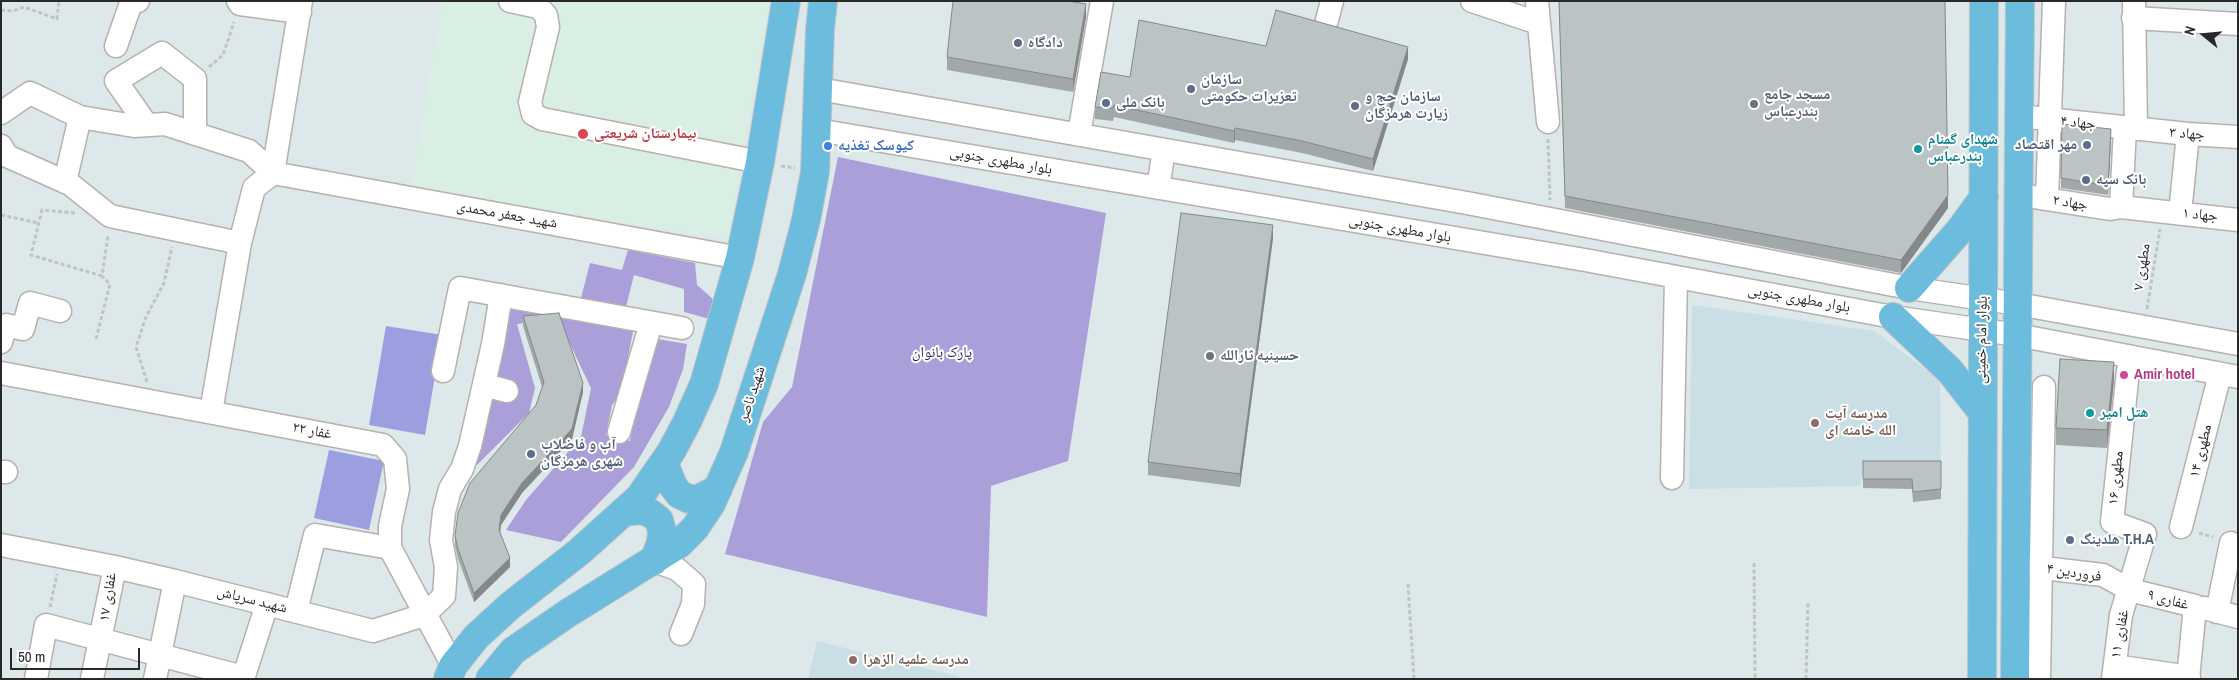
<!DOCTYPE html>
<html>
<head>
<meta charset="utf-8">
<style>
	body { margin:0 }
	#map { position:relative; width:2239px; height:680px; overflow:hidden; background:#dce8e9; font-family:"Archivo Narrow",sans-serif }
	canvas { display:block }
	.frame { position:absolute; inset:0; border:2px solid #292929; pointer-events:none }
	.north { position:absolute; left:2179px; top:10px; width:50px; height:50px; -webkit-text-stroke:4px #fff; paint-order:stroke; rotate:287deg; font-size:14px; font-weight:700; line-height:20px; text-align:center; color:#292929 }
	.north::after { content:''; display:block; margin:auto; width:18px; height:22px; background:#292929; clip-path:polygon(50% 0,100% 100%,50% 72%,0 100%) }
	.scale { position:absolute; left:10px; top:648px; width:130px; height:22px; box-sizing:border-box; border:2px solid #292929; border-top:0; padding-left:6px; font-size:15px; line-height:18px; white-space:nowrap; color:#292929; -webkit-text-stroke:4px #fff; paint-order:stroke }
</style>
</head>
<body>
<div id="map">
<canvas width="2239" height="680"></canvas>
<div class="frame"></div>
<div class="north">N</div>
<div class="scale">50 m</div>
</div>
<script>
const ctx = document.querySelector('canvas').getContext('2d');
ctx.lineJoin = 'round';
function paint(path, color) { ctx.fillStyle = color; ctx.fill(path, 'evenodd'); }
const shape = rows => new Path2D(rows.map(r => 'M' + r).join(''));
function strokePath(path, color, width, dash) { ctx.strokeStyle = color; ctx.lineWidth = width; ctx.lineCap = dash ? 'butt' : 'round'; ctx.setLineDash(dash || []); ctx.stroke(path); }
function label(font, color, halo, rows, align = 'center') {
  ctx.font = font + ' "Archivo Narrow","Noto Naskh Arabic",sans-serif'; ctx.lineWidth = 4; ctx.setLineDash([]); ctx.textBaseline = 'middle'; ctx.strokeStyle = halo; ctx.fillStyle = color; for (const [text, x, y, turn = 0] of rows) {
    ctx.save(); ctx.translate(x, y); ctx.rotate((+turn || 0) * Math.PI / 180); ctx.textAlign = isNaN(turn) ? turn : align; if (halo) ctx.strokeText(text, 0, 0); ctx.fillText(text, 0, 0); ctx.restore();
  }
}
const education = shape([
	[1692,305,1874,331,1940,380,1941,466,1863,466,1860,486,1689,489],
	[817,641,968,679,808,679]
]);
const medical = shape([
	[443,1,769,1,728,239,412,189,422,117]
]);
const green = shape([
	[838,157,1106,213,1068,461,991,486,987,617,725,554,763,422,792,387],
	[628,250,695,263,697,285,714,300,710,319,684,312,684,289,634,275,626,307,581,298,590,263,622,270],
	[505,301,634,326,626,368,617,399,612,405,606,435,630,441,642,376,657,339,687,344,683,369,669,407,634,467,561,542,506,530,526,500,581,437,591,388,558,319,517,324,535,388,529,413,476,466,489,395,510,402,515,381,492,374]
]);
const pitch = shape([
	[386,326,442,335,425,435,369,425],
	[329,450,384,461,369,530,314,518]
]);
const path = shape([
	[1,10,13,11,24,7,57,19,59,1],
	[209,67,223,55,234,22],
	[1548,139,1550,200],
	[781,166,795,168],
	[75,213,42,210,31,255,102,276],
	[1,215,39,223],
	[2147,309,2160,229],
	[96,339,110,284,102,276,108,235],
	[147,382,136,347,146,317,164,283,172,247],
	[2199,533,2213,537],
	[1754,563,1755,679],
	[1408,584,1414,679],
	[50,607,57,574],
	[1806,679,1808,601]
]);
const minor = shape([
	[238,1,240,4,300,12],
	[510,1,538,7,546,15,548,27,530,102,533,114,542,119,760,162],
	[1472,1,1538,23],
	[1537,1,1548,122],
	[2134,1,2136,129],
	[2133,18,2238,24],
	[1327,20,1332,1],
	[116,46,131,3,138,1],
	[819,89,1467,203,1909,288,2018,304,2238,344],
	[1,113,30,93,80,117,134,126,165,124,249,151,273,173,740,258],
	[2019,116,2188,134,2238,137],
	[147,125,116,81,162,53,195,79,195,134],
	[2125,128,2121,207,2238,220],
	[817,130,1585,260,1893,317,2017,335,2238,377],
	[1079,134,1102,1],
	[1,146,7,156,70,184,110,216,240,243],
	[65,182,80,117],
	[1158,188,1164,150],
	[2033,197,2110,209,2121,207],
	[2047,199,2054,1],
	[2180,213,2188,134],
	[1,342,6,325,23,329,30,303,60,311],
	[443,371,460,288,682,328],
	[1,373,383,445,395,459,398,489,390,526,390,548,453,666],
	[484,385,507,391],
	[211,412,240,243,254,188,273,173,301,1],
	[619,432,651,323],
	[1,472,6,472],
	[1672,478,1676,277],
	[2181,527,2220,374],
	[1,545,115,567,92,679],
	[654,561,677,569,694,584,693,604,681,634],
	[2026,566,2103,575,2130,590,2195,606,2188,679],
	[115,567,175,581],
	[2204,608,2238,617],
	[296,611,315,535,390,548],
	[2217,612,2231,543],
	[2115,666,2189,677],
	[36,679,46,625,243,677],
	[155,679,175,581,373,631,424,615,444,596,446,567,441,540,444,512,450,489,462,469,470,446,493,344,501,295],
	[243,679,267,604],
	[2039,679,2044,387],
	[2113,679,2121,615,2145,534,2112,522,2128,371]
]);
const major = shape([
	[1909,288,1960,230,1984,197],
	[1893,317,1950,371,1982,412],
	[664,463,673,486,679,494,689,499,698,499,718,489],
	[623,512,640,510,650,513,659,520,662,531,661,542,654,561],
	[448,679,453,666,476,637,511,605,579,552,639,498,671,452,687,422,704,384,740,258,760,162,786,1],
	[490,679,513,651,568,613,679,544,695,528,711,504,734,452,792,274,806,220,815,172,820,29,823,1],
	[1982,679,1984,1],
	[2015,679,2020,1]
]);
const wall = shape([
	[1559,1,1948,208,1901,273,1565,208],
	[1086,17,1073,92,947,70,947,57],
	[1266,46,1408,59,1373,171,1302,153,1235,140,1234,143,1114,117,1113,121,1095,119,1095,107,1130,77],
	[2111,139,2108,195,2061,188,2061,178],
	[1273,238,1240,487,1148,475,1148,462],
	[523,316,583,392,572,439,522,493,501,525,500,533,510,567,474,602,458,559,455,545,455,536,536,405,542,387,523,326],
	[2114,380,2107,448,2056,445,2056,428],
	[1863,461,1941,461,1941,499,1913,502,1912,489,1863,488]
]);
const shadedWall = shape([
	[1086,4,1086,17,1073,92,1073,79],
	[1408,47,1408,59,1373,171,1373,159],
	[1235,128,1235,140,1234,143,1234,131],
	[2111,129,2111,139,2108,195,2108,186],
	[1948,195,1948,208,1901,273,1901,260],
	[1273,225,1273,238,1240,487,1240,474],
	[2114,362,2114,380,2107,448,2107,430],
	[583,383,583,392,572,439,522,493,501,525,499,540,499,530,501,515],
	[510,558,510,567,474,602,474,593]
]);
const building = shape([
	[953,1,1069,1,1086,4,1073,79,947,57,953,1],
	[1559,1,1945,1,1948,195,1901,260,1565,196,1559,1],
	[1276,10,1408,47,1373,159,1302,141,1235,128,1234,131,1114,105,1113,108,1095,107,1101,72,1130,77,1139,20,1266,46,1276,10],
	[2062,124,2111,129,2108,186,2061,178,2062,124],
	[1181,213,1273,225,1240,474,1148,462,1181,213],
	[559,313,583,383,572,429,522,483,501,515,499,530,510,558,474,593,458,549,455,536,458,513,470,483,536,405,544,382,523,316,559,313],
	[2060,359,2114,362,2107,430,2056,428,2060,359],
	[1863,461,1941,461,1941,489,1913,492,1912,479,1863,479,1863,461]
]);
const markers = [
	[1018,43,5,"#5c6f8a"],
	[1191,89,5,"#5c6f8a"],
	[1106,103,5,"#5c6f8a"],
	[1754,104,5,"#6b7280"],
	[1355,106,5,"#5c6f8a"],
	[583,134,6,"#e0444e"],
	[2087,145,5,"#5c6f8a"],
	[828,146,5,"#3f7fe0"],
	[1918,149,5,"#0f9aa8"],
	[2086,180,5,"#5c6f8a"],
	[1210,356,5,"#6b7280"],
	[2124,375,5,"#d1479c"],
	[2090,413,5,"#0f9aa8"],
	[1815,423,5,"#8d6e63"],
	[531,454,5,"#5c6f8a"],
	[2070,540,5,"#5c6f8a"],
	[853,660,5,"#8d6e63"]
];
const serviceNames = [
	["دادگاه",1028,43],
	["سازمان",1201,80],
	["تعزیرات حکومتی",1201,97],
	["سازمان حج و",1365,97],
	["زیارت هرمزگان",1365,114],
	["بانک ملی",1116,103],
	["مهر اقتصاد",2077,145,"right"],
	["بانک سپه",2096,180],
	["آب و فاضلاب",541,445],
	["شهری هرمزگان",541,462],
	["هلدینگ T.H.A",2080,540]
];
const worshipNames = [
	["مسجد جامع",1764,95],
	["بندرعباس",1764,112],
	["حسینیه ثارالله",1220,356]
];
const streetNames = [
	["جهاد ۴",2078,123,6],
	["جهاد ۳",2187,134,4],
	["بلوار مطهری جنوبی",1001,161,10],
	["جهاد ۲",2070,203,9],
	["شهید جعفر محمدی",507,215,10],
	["جهاد ۱",2200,215,6],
	["بلوار مطهری جنوبی",1400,229,10],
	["مطهری ۷",2142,267,-81],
	["بلوار مطهری جنوبی",1799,299,10],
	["بلوار امام خمینی",1982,340,-89],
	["شهید ناصر",752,394,-72],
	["غفار ۲۲",312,431,11],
	["مطهری ۱۴",2201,451,-76],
	["مطهری ۱۶",2116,478,-84],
	["فروردین ۴",2074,573,9],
	["غفاری ۱۷",108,597,-81],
	["شهید سرپاش",252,600,14],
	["غفاری ۹",2168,600,15],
	["غفاری ۱۱",2120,634,-80]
];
const healthNames = [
	["بیمارستان شریعتی",594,134]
];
const cultureNames = [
	["شهدای گمنام",1928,140],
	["بندرعباس",1928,157],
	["هتل امیر",2100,413]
];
const shopNames = [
	["کیوسک تغذیه",838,146]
];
const parkNames = [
	["پارک بانوان",942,353]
];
const hotelNames = [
	["Amir hotel",2134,375]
];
const educationNames = [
	["مدرسه آیت",1825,414],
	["الله خامنه ای",1825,431],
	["مدرسه علمیه الزهرا",863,660]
];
paint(education, '#cadfe5');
paint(medical, '#daefe4');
paint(green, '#aa9fd9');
paint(pitch, '#9c9fdf');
strokePath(minor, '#b8b0ad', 25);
strokePath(major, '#c3c3c3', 30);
strokePath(path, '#c3c3c3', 3, [4, 2.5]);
strokePath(minor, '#fff', 22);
strokePath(major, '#6cbcde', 28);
paint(wall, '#a2a8a9');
paint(shadedWall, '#84888a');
paint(building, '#bcc3c5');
strokePath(building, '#84888a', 1);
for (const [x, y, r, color] of markers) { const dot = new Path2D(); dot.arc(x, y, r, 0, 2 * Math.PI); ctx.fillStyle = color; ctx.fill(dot); strokePath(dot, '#fff', 2); }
label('bold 15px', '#4e5e75', '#fff', serviceNames, 'left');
label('bold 15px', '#5b616d', '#fff', worshipNames, 'left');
label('15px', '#292929', '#fff', streetNames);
label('bold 15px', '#be3a42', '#fff', healthNames, 'left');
label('bold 15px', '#0d838f', '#fff', cultureNames, 'left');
label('bold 15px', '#366cbe', '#fff', shopNames, 'left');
label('15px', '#35225c', '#fff', parkNames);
label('bold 15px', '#b23c85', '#fff', hotelNames, 'left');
label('bold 15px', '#785e54', '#fff', educationNames, 'left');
</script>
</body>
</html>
